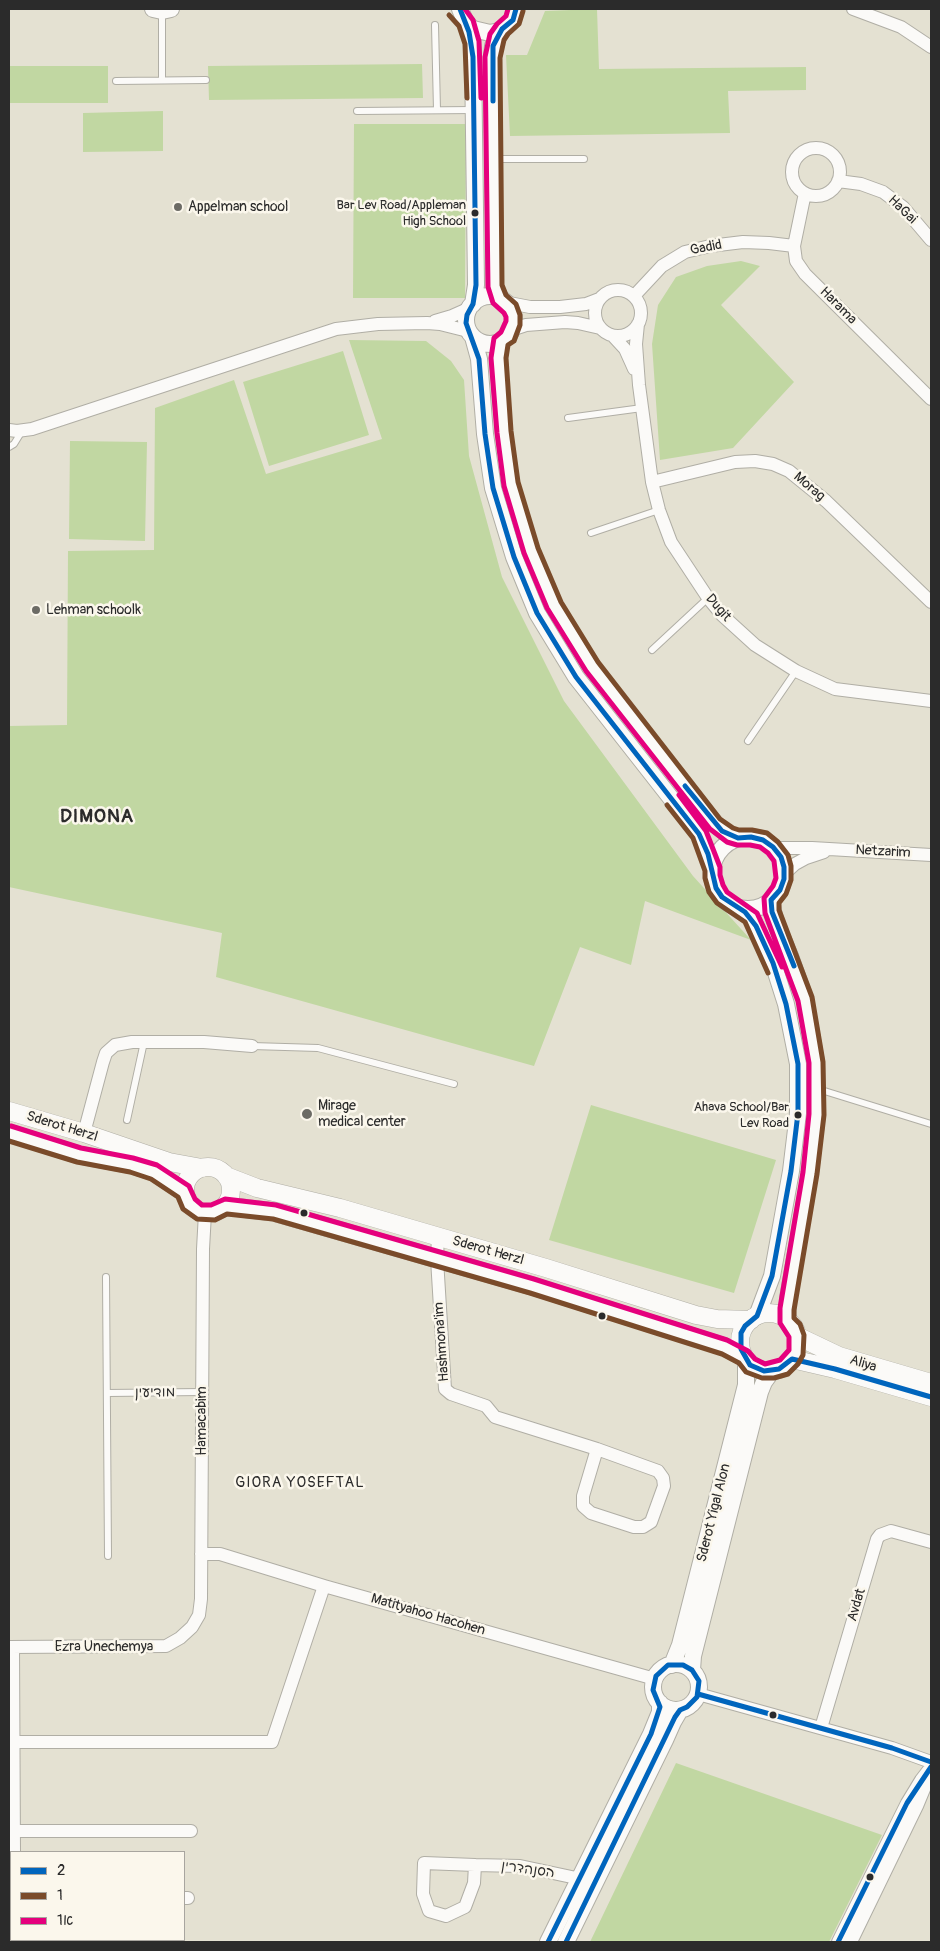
<!DOCTYPE html>
<html>
<head>
<meta charset="utf-8">
<style>
	body { margin:0 }
	#map { position:relative; width:940px; height:1951px; overflow:hidden; background:#e4e1d2; font-family:Pangolin,"Playpen Sans Hebrew",sans-serif }
	canvas { display:block }
	.frame { position:absolute; inset:0; border:10px solid #2b2b2b; pointer-events:none }
	.legend { position:absolute; left:10px; top:1851px; width:175px; height:90px; box-sizing:border-box; background:#fbf7ec; border:1px solid #a8a59f; margin:0; padding:6px 9px; list-style:none; font-size:15px; color:#2b2b2b }
	.legend li { display:flex; align-items:center; gap:10px; height:25px }
	.legend b { width:25px; border:1px solid #a8a59f }
</style>
</head>
<body>
<div id="map">
<canvas width="940" height="1951"></canvas>
<div class="frame"></div>
<ul class="legend">
<li><b style="height:6px;background:#0065bd"></b>2</li>
<li><b style="height:6px;background:#7a4b2a"></b>1</li>
<li><b style="height:6px;background:#e5007d"></b>1א</li>
</ul>
</div>
<script>
const ctx = document.querySelector('canvas').getContext('2d');
ctx.lineJoin = 'round';
function paint(path, color) { ctx.fillStyle = color; ctx.fill(path, 'evenodd'); }
const shape = rows => new Path2D(rows.map(r => 'M' + r).join(''));
function strokePath(path, color, width, dash) { ctx.strokeStyle = color; ctx.lineWidth = width; ctx.lineCap = dash ? 'butt' : 'round'; ctx.setLineDash(dash || []); ctx.stroke(path); }
function label(font, color, halo, rows, align = 'center') {
  ctx.font = font + ' Pangolin,"Playpen Sans Hebrew",sans-serif'; ctx.lineWidth = 5; ctx.setLineDash([]); ctx.textBaseline = 'middle'; ctx.strokeStyle = halo; ctx.fillStyle = color; for (const [text, x, y, turn = 0] of rows) {
    ctx.save(); ctx.translate(x, y); ctx.rotate((+turn || 0) * Math.PI / 180); ctx.textAlign = isNaN(turn) ? turn : align; if (halo) ctx.strokeText(text, 0, 0); ctx.fillText(text, 0, 0); ctx.restore();
  }
}
const green = shape([
	[597,9,599,69,806,67,806,90,728,91,730,133,510,136,506,55,527,55,545,11],
	[422,64,423,98,209,100,208,66],
	[9,66,108,66,108,103,9,103],
	[163,111,163,151,83,152,83,113],
	[354,124,466,124,465,298,353,298],
	[741,261,760,266,721,305,794,382,733,448,660,460,652,344,658,305,676,277,707,266],
	[349,340,426,341,451,361,464,380,469,456,502,577,564,701,693,876,751,940,645,901,631,965,580,947,534,1066,216,977,222,933,9,887,9,726,67,725,68,551,154,550,155,408,234,380,266,474,382,439],
	[343,351,369,435,269,466,243,382],
	[70,441,147,442,145,541,69,539],
	[591,1105,776,1160,734,1293,549,1240],
	[676,1763,882,1835,829,1942,590,1942]
]);
const service = shape([
	[162,12,162,80],
	[435,25,437,110],
	[116,81,206,80],
	[357,111,474,110],
	[494,159,584,159],
	[568,418,642,408],
	[9,447,14,444,22,431],
	[591,533,659,510],
	[652,650,708,598],
	[748,741,796,671],
	[252,1046,318,1048,454,1084],
	[818,1089,931,1124],
	[127,1120,144,1042],
	[106,1277,108,1556],
	[107,1393,202,1392]
]);
const minor = shape([
	[853,9,901,27,931,47],
	'792 172a24 24 0 1 1 48 0a24 24 0 1 1-48 0Z',
	[838,181,861,184,883,192,903,207,931,240],
	[805,193,794,246,796,261,805,274,931,399],
	'595 313a23 23 0 1 1 46 0a23 23 0 1 1-46 0Z',
	[634,296,662,266,685,252,710,246,743,242,769,243,794,246],
	[504,302,530,307,560,307,586,304,599,299],
	[435,321,452,316,470,308],
	[638,324,636,344,639,385,652,482,659,510,671,542,708,598,722,615,755,645,796,671,835,689,931,701],
	[511,330,526,325,565,322,578,323,600,328],
	[613,336,625,349,634,369],
	[9,430,17,431,32,429,336,329,378,324,427,323,440,324,468,331],
	[652,482,735,462,755,461,773,464,789,471,826,501,931,602],
	[774,848,812,848,931,855],
	[784,874,795,864,806,858,824,852],
	[84,1133,103,1062,106,1053,115,1045,132,1042,204,1042,252,1046],
	[438,1236,437,1259,445,1389,451,1394,486,1406,495,1417,597,1449,658,1471,663,1478,664,1486,651,1522,643,1527,634,1527,591,1513,583,1506,583,1496,597,1449],
	[201,1554,220,1554,324,1586,655,1679],
	[9,1647,166,1646,180,1638,192,1627,199,1615,201,1599,203,1249,205,1213],
	[13,1647,14,1852],
	[698,1694,892,1748,931,1762],
	[821,1728,877,1539,880,1535,891,1531,931,1542],
	[13,1742,272,1742,324,1586],
	[9,1831,191,1831],
	[475,1865,474,1883,465,1907,446,1916,429,1911,423,1894,424,1863,475,1865,520,1866,581,1879],
	[184,1898,188,1898],
	[9,1900,11,1900],
	[14,1940,14,1942],
	[838,1942,907,1803,921,1780,931,1767],
	[851,1942,917,1806,929,1777]
]);
const tertiary = shape([
	[153,9,162,11,171,9],
	[460,9,466,23,473,29,490,33,499,31,506,27,513,20,516,9],
	[466,23,472,43,473,57,476,285,473,304],
	'466 320a24 24 0 1 1 48 0a24 24 0 1 1-48 0Z',
	[499,299,495,286,492,57,493,46,502,29],
	[473,337,479,359,485,434,493,488,514,557,537,613,576,677,699,834,708,854,713,870],
	[501,341,498,358,504,432,511,484,531,551,554,605,592,666,715,824,729,835,738,838],
	'712 873a36 36 0 1 1 72 0a36 36 0 1 1-72 0Z',
	[771,900,775,921,790,956,805,999,816,1062,817,1114,810,1173,788,1298,787,1321],
	[737,907,751,917,773,963,786,1004,798,1064,798,1113,791,1171,772,1276,757,1316],
	'653 1687a23 23 0 1 1 46 0a23 23 0 1 1-46 0Z',
	[672,1665,680,1645,746,1385,746,1360],
	[692,1670,693,1656,760,1392,764,1382,772,1371],
	[548,1942,651,1734,660,1712,660,1703],
	[566,1942,665,1740,673,1722,680,1710]
]);
const secondary = shape([
	[9,1111,84,1133,169,1162,202,1168],
	[9,1133,79,1155,132,1165,154,1172,184,1192],
	'185 1190a23 23 0 1 1 46 0a23 23 0 1 1-46 0Z',
	[226,1176,257,1188,340,1208,546,1268,696,1315,717,1319,751,1320],
	[225,1206,274,1212,532,1286,725,1347,744,1357],
	'740 1342a29 29 0 1 1 58 0a29 29 0 1 1-58 0Z',
	[797,1336,839,1356,931,1383],
	[792,1359,835,1369,931,1397]
]);
const bus1 = shape([
	[460,9,469,32,473,57,476,285,473,304,467,315,466,323,479,359,485,434,493,488,514,557,537,613,576,677,699,834,708,854,716,888,722,897,745,912,756,926,773,963,786,1004,798,1064,798,1113,791,1171,772,1276,757,1316,745,1326,741,1333,741,1349,750,1365,764,1371,779,1369,792,1359,835,1369,931,1397],
	[493,101,493,46,502,29,513,20,516,9],
	[685,786,722,831,738,838,751,837,763,840,773,847,781,857,784,867,784,879,780,890,771,900,772,912,794,966],
	[698,1694,892,1748,931,1762],
	[548,1942,651,1734,660,1707,653,1690,656,1676,668,1665,683,1665,692,1670,699,1681,697,1697,687,1707,680,1710,675,1717,566,1942],
	[838,1942,907,1803,931,1767]
]);
const bus2 = shape([
	[449,15,459,26,465,44,467,98],
	[667,805,693,838,705,871,705,878,709,892,717,903,745,922,768,973],
	[9,1141,77,1162,130,1172,151,1179,178,1197,183,1209,197,1219,215,1220,227,1214,273,1219,530,1293,722,1354,739,1363,746,1372,762,1378,774,1378,788,1374,798,1364,803,1355,804,1335,800,1324,794,1318,794,1310,817,1174,824,1115,823,1062,812,997,779,910,779,903,786,894,791,880,791,866,788,855,778,842,767,833,752,830,739,830,733,828,720,819,598,662,561,602,538,548,518,482,511,431,506,358,508,345,514,341,520,325,520,315,516,304,506,295,502,285,500,58,504,40,508,34,519,24,523,11]
]);
const bus3 = shape([
	[465,9,473,20,479,41,481,98],
	[679,795,706,831,720,867,720,875,723,885,727,892,757,913,782,967],
	[11,1126,81,1148,133,1158,157,1165,189,1186,195,1199,202,1205,211,1205,225,1199,276,1205,534,1279,727,1340,748,1351,755,1359,765,1364,780,1360,789,1350,789,1337,780,1323,780,1308,803,1172,809,1114,809,1063,798,1001,765,913,764,898,773,886,776,878,774,861,768,853,760,847,750,845,737,845,727,842,710,829,586,671,547,608,524,553,504,486,497,433,491,358,494,338,501,332,506,321,506,317,504,313,493,303,488,287,485,57,490,34,497,24,506,16,508,9]
]);
const markers = [
	[178,207,5,"#6c6b65"],
	[475,213,4.5,"#2b2b2b"],
	[36,610,5,"#6c6b65"],
	[307,1114,6,"#6c6b65"],
	[798,1115,4.5,"#2b2b2b"],
	[304,1213,4.5,"#2b2b2b"],
	[602,1316,4.5,"#2b2b2b"],
	[773,1715,4.5,"#2b2b2b"],
	[870,1877,4.5,"#2b2b2b"]
];
const busNames = [
	["Bar Lev Road/Appleman",466,206],
	["High School",466,222],
	["Ahava School/Bar",789,1108],
	["Lev Road",789,1124]
];
const poiNames = [
	["Appelman school",188,207],
	["Lehman schoolk",46,610],
	["Mirage",318,1106],
	["medical center",318,1122]
];
const streetNames = [
	["HaGai",902,210,44],
	["Gadid",706,248,-11],
	["Harama",838,306,45],
	["Morag",809,487,40],
	["Dugit",718,608,49],
	["Netzarim",883,852,3],
	["Sderot Herzl",62,1127,17],
	["Sderot Herzl",488,1251,16],
	["Hashmona'im",442,1342,-94],
	["Aliya",863,1364,17],
	["מודיעין",155,1393,-1],
	["Hamacabim",202,1421,-90],
	["Sderot Yigal Alon",714,1513,-76],
	["Avdat",857,1605,-74],
	["Matityahoo Hacohen",428,1615,16],
	["Ezra Unechemya",104,1647],
	["הסנהדרין",528,1870,8]
];
const neighbourhoodNames = [
	["GIORA YOSEFTAL",300,1483]
];
const districtNames = [
	["DIMONA",97,817]
];
paint(green, '#c1d7a2');
strokePath(service, '#b0aea5', 8);
strokePath(minor, '#b0aea5', 14);
strokePath(tertiary, '#b0aea5', 18);
strokePath(secondary, '#b0aea5', 19);
strokePath(service, '#fbfaf8', 6);
strokePath(minor, '#fbfaf8', 12);
strokePath(tertiary, '#fbfaf8', 16);
strokePath(secondary, '#fbfaf8', 18);
strokePath(bus1, '#0065bd', 5);
strokePath(bus2, '#7a4b2a', 5);
strokePath(bus3, '#e5007d', 5);
for (const [x, y, r, color] of markers) { const dot = new Path2D(); dot.arc(x, y, r, 0, 2 * Math.PI); ctx.fillStyle = color; ctx.fill(dot); strokePath(dot, '#fbf7ec', 2); }
label('13px', '#2b2b2b', '#fbf7ec', busNames, 'right');
label('14px', '#2b2b2b', '#fbf7ec', poiNames, 'left');
label('14px', '#2b2b2b', '#fbf7ec', streetNames);
ctx.letterSpacing = '1px';
label('15px', '#2b2b2b', '#fbf7ec', neighbourhoodNames);
ctx.letterSpacing = '0px';
ctx.letterSpacing = '1px';
label('bold 19px', '#2b2b2b', '#fbf7ec', districtNames);
ctx.letterSpacing = '0px';
</script>
</body>
</html>
